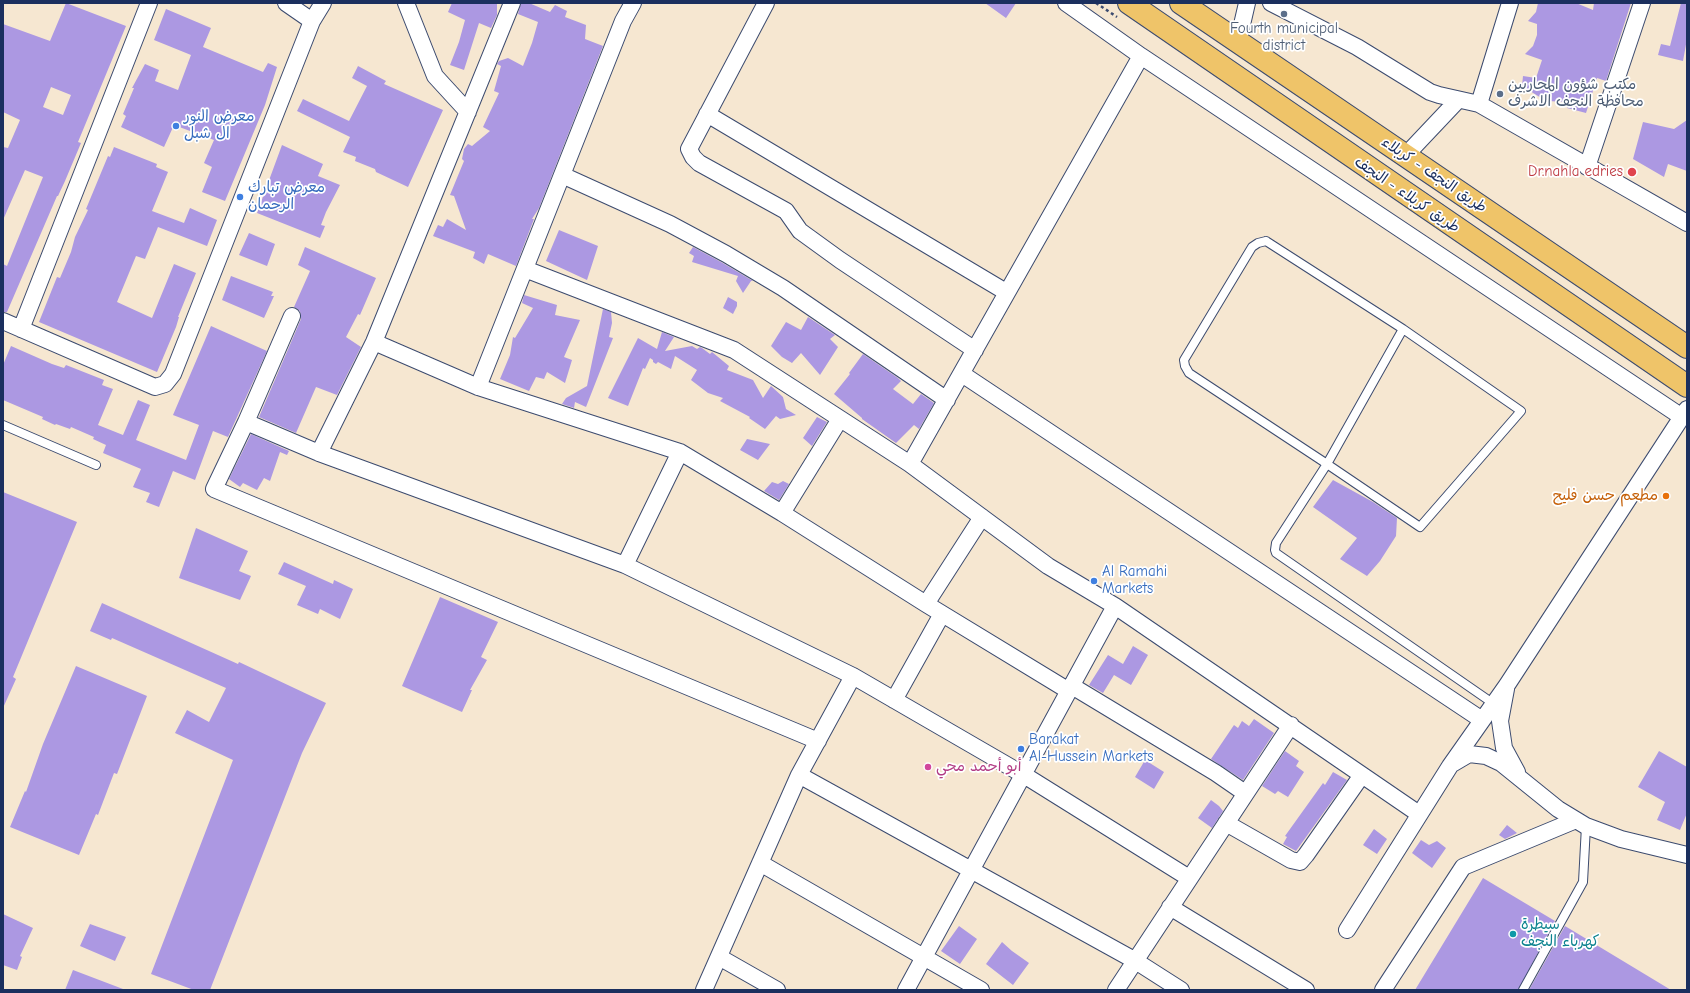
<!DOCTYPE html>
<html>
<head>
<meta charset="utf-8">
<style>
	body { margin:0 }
	#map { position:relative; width:1690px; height:993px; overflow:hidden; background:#f6e7d1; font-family:"Comic Neue",sans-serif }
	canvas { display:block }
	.frame { position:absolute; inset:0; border:4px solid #1b2f5e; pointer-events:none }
</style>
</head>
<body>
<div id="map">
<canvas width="1690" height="993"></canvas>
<div class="frame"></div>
</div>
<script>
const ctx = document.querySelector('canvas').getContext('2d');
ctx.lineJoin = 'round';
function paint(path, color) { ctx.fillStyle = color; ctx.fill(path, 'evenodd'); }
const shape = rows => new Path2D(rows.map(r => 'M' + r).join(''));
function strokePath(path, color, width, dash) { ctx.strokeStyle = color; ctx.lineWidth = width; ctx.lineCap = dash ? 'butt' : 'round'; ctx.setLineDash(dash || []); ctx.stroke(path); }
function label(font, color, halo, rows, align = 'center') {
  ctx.font = font + ' "Comic Neue","Playpen Sans Arabic",sans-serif'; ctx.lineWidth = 3.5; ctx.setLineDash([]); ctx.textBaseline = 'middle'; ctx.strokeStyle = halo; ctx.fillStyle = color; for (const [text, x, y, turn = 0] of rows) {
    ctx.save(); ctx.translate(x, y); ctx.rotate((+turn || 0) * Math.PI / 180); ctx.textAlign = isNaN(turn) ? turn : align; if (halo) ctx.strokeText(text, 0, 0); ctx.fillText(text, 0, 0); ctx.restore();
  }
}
const building = shape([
	[66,3,126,26,78,142,81,143,65,181,58,196,57,196,7,312,3,312,3,264,7,266,43,177,25,170,3,220,3,147,8,148,20,120,3,112,3,24,50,41],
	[51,87,71,95,63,115,43,107],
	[452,3,497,3,497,15,491,28,479,23,464,70,450,65,459,42,465,20,448,12],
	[521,3,529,3,550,12,555,5,567,11,565,17,586,25,585,39,603,46,539,208,532,219,534,219,516,266,488,254,484,264,473,258,475,252,433,236,438,225,443,227,447,219,466,230,454,196,450,195,464,161,462,159,464,149,468,144,472,146,490,131,483,127,499,93,494,91,501,66,497,64,499,61,508,58,523,66,532,43,538,22,518,14],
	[985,3,1016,3,1006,18],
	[1538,3,1576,3,1593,10,1594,3,1631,3,1606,81,1597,78,1586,113,1567,108,1569,102,1546,101,1522,86,1523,76,1536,78,1542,60,1525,54,1533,46,1537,35,1537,24,1528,21,1536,12],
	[1681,3,1687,3,1687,39,1683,61,1658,55,1661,44,1670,46],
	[166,9,211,28,203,47,263,72,268,63,277,67,265,105,225,201,202,192,212,167,204,163,214,140,174,125,164,147,121,127,126,116,123,114,134,88,132,88,145,64,159,70,155,81,178,90,191,55,154,40],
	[358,66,386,81,384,84,443,110,408,187,376,172,375,169,355,161,356,157,343,152,350,137,297,111,303,99,349,121,367,86,352,78],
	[1687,120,1687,171,1668,164,1664,177,1633,159,1643,122,1674,129],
	[282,145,323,164,318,176,340,185,326,212,321,225,325,226,320,238,257,213],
	[114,147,157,164,156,167,168,172,152,211,184,223,190,208,217,220,207,246,158,227,145,259,136,256,117,302,152,318,174,264,196,273,178,317,179,317,176,327,157,372,39,322,57,277,60,278,71,252,75,237,88,210,86,209,108,156,110,157],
	[559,230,598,246,587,280,546,261],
	[249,233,275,244,267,266,239,255],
	[305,247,376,278,360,315,358,314,346,337,361,347,337,395,316,387,296,433,259,417,301,319,300,311,294,307,310,271,298,265],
	[693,247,721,262,753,281,751,281,743,293,736,281,738,276,692,262,694,256,689,253],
	[231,276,273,292,271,296,274,296,264,318,222,300],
	[524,295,557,305,555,315,580,320,564,357,572,360,565,383,547,372,544,379,536,377,529,391,500,379,510,355,513,337,515,338,533,308,522,303],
	[728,297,737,302,737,306,733,314,723,308],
	[603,309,611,312,612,323,609,337,613,338,586,407,575,402,574,408,562,404,566,398,587,386],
	[808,317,835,335,830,339,838,347,820,375,801,353,792,363,782,357,771,346,786,322,801,330],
	[211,326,267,351,228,437,213,431,195,480,173,471,159,507,146,502,150,493,133,487,141,469,103,453,106,445,93,439,94,437,71,427,70,429,56,424,55,425,42,419,43,417,3,400,3,365,11,346,52,364,64,368,66,365,104,380,102,385,113,389,98,425,123,435,138,400,150,405,136,440,186,460,199,425,173,415],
	[662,332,674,337,665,351,692,346,697,349,700,347,702,348,710,354,712,352,729,366,727,370,753,380,763,398,771,386,783,397,786,409,796,415,780,419,776,416,765,429,749,418,750,417,720,401,723,398,708,393,691,380,697,370,675,356,671,369,658,362,656,364,653,362,653,360,650,358,645,369,643,368,628,406,608,398,638,338,657,349],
	[863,354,898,378,901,381,893,389,913,404,921,394,934,403,919,429,914,425,896,443,862,419,862,418,834,394,850,374,849,373],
	[817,417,827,422,812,446,803,438],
	[251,434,289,451,287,455,280,452,270,481,264,478,257,490,243,483,240,487,229,479],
	[747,439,770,444,758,460,740,450],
	[1333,480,1373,502,1397,518,1396,536,1380,561,1367,576,1340,559,1357,538,1313,507],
	[783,481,789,484,779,500,764,491,772,482,778,484],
	[3,492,77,522,13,677,16,679,3,708],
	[196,528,248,551,239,571,251,576,240,600,179,578],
	[284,562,333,584,334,580,353,589,340,619,320,609,318,614,297,605,306,586,278,574],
	[440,597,498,622,481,657,487,660,470,690,472,690,462,712,402,686],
	[102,603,238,664,239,662,326,703,302,753,210,990,194,990,151,974,233,760,175,733,187,710,209,722,226,688,112,638,111,640,90,631],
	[1133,646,1148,655,1131,685,1114,675,1103,693,1089,685,1108,655,1123,664],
	[76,666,147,696,117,774,114,773,98,815,96,814,79,855,10,827,25,791,26,792,43,744],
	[1254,719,1274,733,1243,780,1211,759,1234,725,1238,728,1242,721,1249,726],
	[1285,751,1299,761,1296,766,1304,772,1288,797,1278,791,1275,794,1262,786],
	[1659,751,1687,767,1687,813,1680,830,1657,820,1665,802,1638,787],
	[1145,760,1164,772,1154,789,1135,777],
	[1333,772,1347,780,1296,851,1283,844,1287,837,1285,836,1323,783,1325,785],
	[1211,800,1219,806,1223,811,1212,828,1198,818],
	[1507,825,1517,833,1505,839,1499,835],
	[1374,829,1387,839,1377,854,1363,845],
	[1421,840,1429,845,1437,841,1446,848,1432,868,1412,853],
	[1483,878,1555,921,1518,990,1415,990],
	[3,914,33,928,20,956,22,957,17,970,3,965],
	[90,924,126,937,115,961,80,946],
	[959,926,977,939,960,964,941,951],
	[1565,926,1671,990,1529,990],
	[1002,942,1012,951,1029,963,1013,985,986,964],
	[73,970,123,989,122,990,65,990]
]);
const path = shape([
	[1096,3,1117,17]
]);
const lane = shape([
	[1266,241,1403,329,1521,411,1420,527,1327,464,1189,373,1185,366,1184,360,1252,247,1258,243,1266,241],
	[1403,329,1327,464,1276,543,1275,550,1276,553,1494,704],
	[3,425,96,465],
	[1523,990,1583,882,1586,826]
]);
const street = shape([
	[286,3,312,21],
	[406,3,435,76,468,112],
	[766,3,689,149,693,157,699,163,786,211,800,231,840,260,975,350],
	[1066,3,1141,56,1682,417],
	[1271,3,1357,47,1430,92,1439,95,1479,104,1687,223],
	[1238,42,1247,3],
	[1479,104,1510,3],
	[707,114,1006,292],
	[1406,155,1458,100],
	[1587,167,1642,3],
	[562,175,670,224,726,254,783,288,947,400],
	[525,269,734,350,910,464,1048,566,1115,606,1419,814],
	[292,316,246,422,214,489,818,741],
	[3,321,155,387,165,384,173,374,312,21,323,3],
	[21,329,149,3],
	[374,342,478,387,680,452,782,513,926,604,1069,691],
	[962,374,1482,720],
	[478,387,623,21,633,3],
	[246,422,319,453,625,565,853,676,1024,775,1189,878],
	[319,453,374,342,512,3],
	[910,464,1141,56],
	[782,513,840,419],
	[625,565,680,452],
	[926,604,982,517],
	[1072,686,1216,773,1245,793],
	[1506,689,1500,721,1504,748,1517,772],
	[894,700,942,614],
	[1452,764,1469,754,1486,756,1501,763,1558,809,1586,826,1621,839,1687,855],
	[799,775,1134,960,1181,990],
	[1226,823,1291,860,1300,862,1306,855,1362,775],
	[760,863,981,990],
	[1170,907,1306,990],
	[1347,930,1450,766,1507,685,1687,409],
	[719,957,777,990],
	[704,990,799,775,853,676],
	[906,990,1115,606],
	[1116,990,1291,725],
	[1383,990,1463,867,1576,820]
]);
const highway = shape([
	[1129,3,1687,386],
	[1181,3,1687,347]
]);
const markers = [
	[1284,14,4,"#5c6f8a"],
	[1500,94,4,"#5c6f8a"],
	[176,126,4,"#3f7fe0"],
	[1632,172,5,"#e0444e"],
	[240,197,4,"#3f7fe0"],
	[1666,496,4,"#e8710a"],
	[1094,581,4,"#3f7fe0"],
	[1021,749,4,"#3f7fe0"],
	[928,767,4,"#d1479c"],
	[1513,934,4,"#0f9aa8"]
];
const serviceNames = [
	["Fourth municipal",1284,29],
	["district",1284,46],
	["مكتب شؤون المحاربين",1508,85,"left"],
	["محافظة النجف الاشرف",1508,102,"left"]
];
const shopNames = [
	["معرض النور",184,117],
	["ال شبل",184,134],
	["معرض تبارك",248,188],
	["الرحمان",248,205],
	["Al Ramahi",1102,572],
	["Markets",1102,589],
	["Barakat",1029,740],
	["Al-Hussein Markets",1029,757]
];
const healthNames = [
	["Dr.nahla edries",1623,172]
];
const streetNames = [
	["طريق النجف - کربلاء",1434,175,34],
	["طريق کربلاء - النجف",1407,195,34]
];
const foodNames = [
	["مطعم حسن فليح",1658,496]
];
const hotelNames = [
	["أبو أحمد محي",936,767]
];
const cultureNames = [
	["سيطرة",1521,925],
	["كهرباء النجف",1521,942]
];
paint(building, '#ac98e2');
strokePath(lane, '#3c4b6f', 10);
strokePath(street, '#3c4b6f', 18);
strokePath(highway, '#3c4b6f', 24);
strokePath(path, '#3c4b6f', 2.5, [3, 3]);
strokePath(lane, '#fff', 8);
strokePath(street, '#fff', 16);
strokePath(highway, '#efc469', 22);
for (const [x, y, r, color] of markers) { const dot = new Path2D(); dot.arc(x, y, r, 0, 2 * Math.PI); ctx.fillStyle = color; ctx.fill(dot); strokePath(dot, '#fff', 1.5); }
label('15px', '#4e5e75', '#fff', serviceNames);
label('15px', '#366cbe', '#fff', shopNames, 'left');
label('15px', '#be3a42', '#fff', healthNames, 'right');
label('15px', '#1b2f5e', '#fff', streetNames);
label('15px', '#c56008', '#fff', foodNames, 'right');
label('15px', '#b23c85', '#fff', hotelNames, 'left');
label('15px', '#0d838f', '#fff', cultureNames, 'left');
</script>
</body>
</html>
